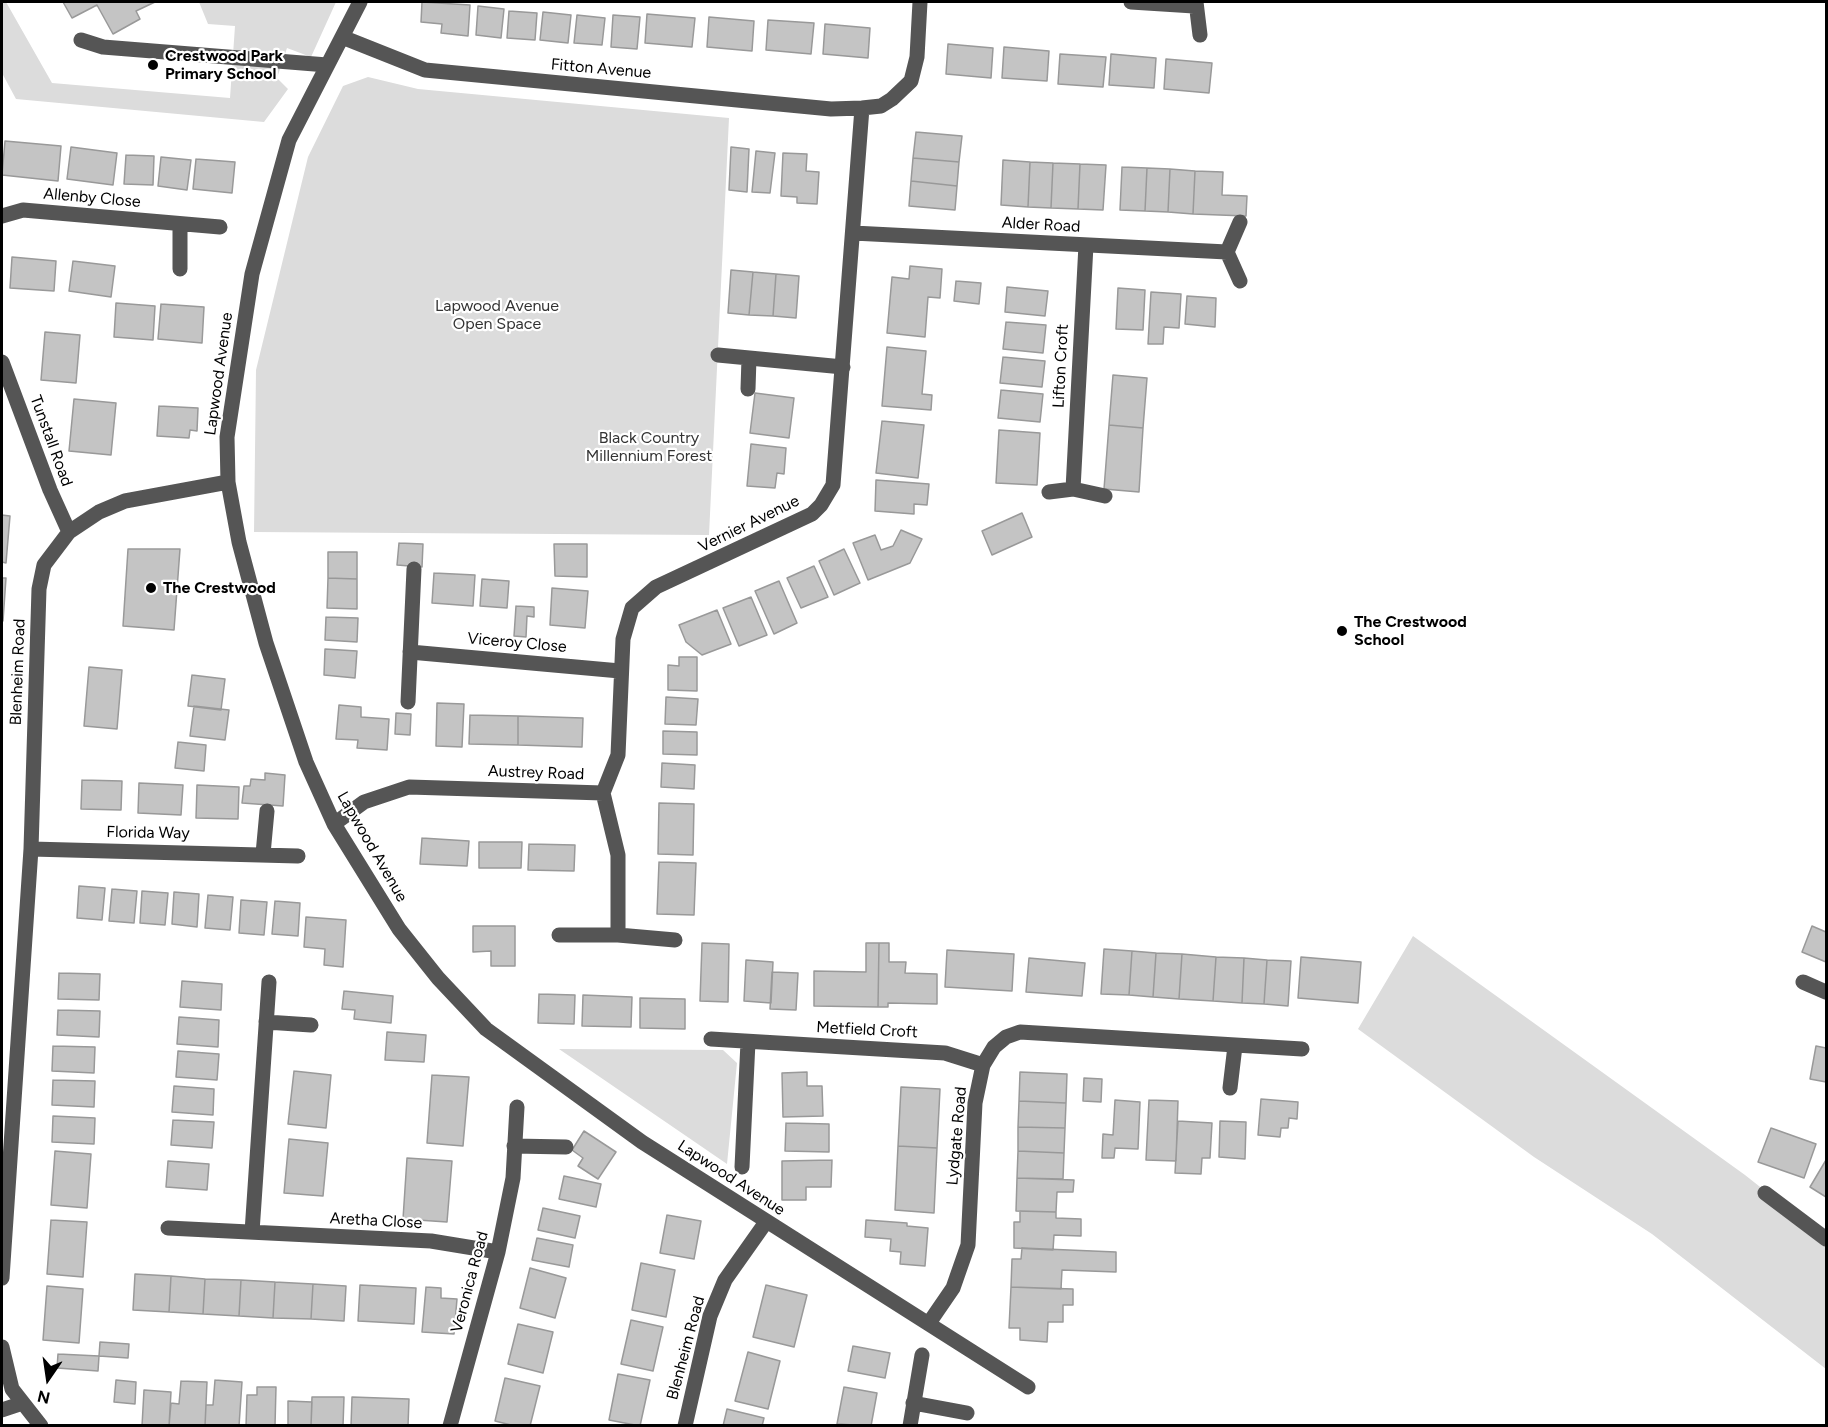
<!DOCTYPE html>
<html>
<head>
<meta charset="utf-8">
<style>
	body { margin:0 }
	#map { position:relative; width:1828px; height:1427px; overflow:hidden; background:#fff; font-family:Figtree,sans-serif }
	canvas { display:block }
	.frame { position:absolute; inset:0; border:3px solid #000; pointer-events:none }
	.north { position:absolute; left:18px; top:1349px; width:60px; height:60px; -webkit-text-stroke:4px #fff; paint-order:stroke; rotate:193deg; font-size:16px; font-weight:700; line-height:24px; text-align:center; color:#000 }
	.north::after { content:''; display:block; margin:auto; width:21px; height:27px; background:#000; clip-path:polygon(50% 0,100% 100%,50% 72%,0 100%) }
</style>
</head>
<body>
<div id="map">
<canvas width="1828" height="1427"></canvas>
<div class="frame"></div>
<div class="north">N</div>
</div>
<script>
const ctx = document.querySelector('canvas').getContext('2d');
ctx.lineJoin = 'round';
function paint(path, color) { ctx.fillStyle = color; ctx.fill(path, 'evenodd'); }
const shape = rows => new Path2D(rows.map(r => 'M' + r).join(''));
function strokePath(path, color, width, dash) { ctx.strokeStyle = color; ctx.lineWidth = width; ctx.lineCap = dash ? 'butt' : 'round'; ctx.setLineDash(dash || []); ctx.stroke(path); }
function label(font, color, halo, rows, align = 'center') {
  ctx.font = font + ' Figtree,sans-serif'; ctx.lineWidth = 4.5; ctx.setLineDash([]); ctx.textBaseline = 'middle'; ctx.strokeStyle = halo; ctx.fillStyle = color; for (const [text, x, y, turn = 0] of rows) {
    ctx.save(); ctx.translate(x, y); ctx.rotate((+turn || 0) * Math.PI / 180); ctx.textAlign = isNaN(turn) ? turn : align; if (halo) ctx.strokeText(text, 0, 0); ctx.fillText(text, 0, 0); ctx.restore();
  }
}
const green = shape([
	[2,2,6,2,52,83,230,98,235,26,208,24,199,2,336,2,311,57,287,48,277,78,288,89,264,122,16,99,2,73],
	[368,77,418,89,729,118,709,535,254,532,256,370,308,157,343,86],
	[1413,936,1745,1175,1826,1239,1826,1369,1652,1234,1534,1157,1358,1029],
	[559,1049,723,1050,737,1063,727,1164]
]);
const building = shape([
	[63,2,155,2,136,11,140,19,113,34,97,5,72,18,63,2],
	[422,2,470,5,468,36,441,33,442,24,421,22,422,2],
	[478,6,504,9,501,38,476,35,478,6],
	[509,11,537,13,535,40,507,38,509,11],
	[543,12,571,15,568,43,540,40,543,12],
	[647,14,695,18,692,47,645,43,647,14],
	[577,15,605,18,602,45,574,43,577,15],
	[613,15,640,17,637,49,611,47,613,15],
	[709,17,754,21,752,51,707,47,709,17],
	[768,20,814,23,811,54,766,50,768,20],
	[825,24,870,28,868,58,823,54,825,24],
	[948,44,993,48,991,78,946,74,948,44],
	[1004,47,1049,51,1047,81,1002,78,1004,47],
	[1060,54,1106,57,1103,87,1058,84,1060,54],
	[1111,54,1156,58,1154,88,1109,85,1111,54],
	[1166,59,1212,63,1209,93,1164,89,1166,59],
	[916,132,962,136,959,162,913,158,916,132],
	[5,141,61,146,58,181,2,175,5,141],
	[71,147,117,153,113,185,67,179,71,147],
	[731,147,749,149,747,192,729,190,731,147],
	[756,151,775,153,770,193,752,192,756,151],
	[783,153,807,154,806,171,819,172,817,204,797,203,797,197,781,196,783,153],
	[126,155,154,156,153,185,124,184,126,155],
	[161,157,191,160,187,190,158,186,161,157],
	[913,158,959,162,957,186,911,181,913,158],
	[196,159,235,162,232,193,193,189,196,159],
	[1003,160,1030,162,1028,207,1001,205,1003,160],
	[1030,162,1053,163,1051,208,1028,207,1030,162],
	[1053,163,1080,164,1078,209,1051,208,1053,163],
	[1080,164,1106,165,1103,210,1078,209,1080,164],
	[1122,167,1147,168,1145,211,1120,210,1122,167],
	[1147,168,1170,169,1168,212,1145,211,1147,168],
	[1170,169,1195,171,1193,214,1168,212,1170,169],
	[1195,171,1223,172,1222,195,1247,196,1246,216,1193,214,1195,171],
	[911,181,957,186,955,210,909,206,911,181],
	[12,257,56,261,54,291,10,288,12,257],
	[73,261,115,266,111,297,69,291,73,261],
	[910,266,942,269,940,298,928,297,925,337,887,333,892,277,909,279,910,266],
	[731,270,753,272,749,315,728,313,731,270],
	[753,272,776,274,773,316,749,315,753,272],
	[776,274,799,276,796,318,773,316,776,274],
	[956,281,981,283,979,304,954,301,956,281],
	[1007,287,1048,291,1045,316,1005,312,1007,287],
	[1118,288,1145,290,1143,330,1116,329,1118,288],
	[1151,292,1181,294,1179,328,1164,327,1163,344,1148,344,1151,292],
	[1187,296,1216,298,1215,327,1185,324,1187,296],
	[116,303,155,306,153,340,114,337,116,303],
	[161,304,204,307,202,343,158,339,161,304],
	[1006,322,1046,325,1043,353,1003,349,1006,322],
	[45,332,80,335,76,383,41,380,45,332],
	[887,347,926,351,922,394,932,395,931,410,882,406,887,347],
	[1003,357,1045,361,1042,387,1000,383,1003,357],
	[1113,375,1147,378,1143,428,1109,425,1113,375],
	[1001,390,1043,394,1040,422,998,418,1001,390],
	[755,393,794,398,789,438,750,433,755,393],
	[74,399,116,403,111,455,69,451,74,399],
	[159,406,198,408,197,431,190,430,189,438,157,436,159,406],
	[882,421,924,425,918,478,876,473,882,421],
	[1109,425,1143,428,1139,492,1104,489,1109,425],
	[999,430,1040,433,1037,485,996,483,999,430],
	[751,444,786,448,784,474,777,473,775,488,747,486,751,444],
	[876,480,929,484,927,505,914,504,914,514,875,511,876,480],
	[1022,513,1032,537,992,555,982,531,1022,513],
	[2,515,10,516,6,563,2,562,2,515],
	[901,530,922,539,910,563,868,580,853,543,875,535,881,550,893,546,901,530],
	[399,543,423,544,422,567,397,565,399,543],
	[554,544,587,544,587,577,555,576,554,544],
	[128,549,180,549,174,630,123,626,128,549],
	[844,549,860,583,834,595,819,561,844,549],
	[328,552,357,552,357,579,328,578,328,552],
	[814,566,828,597,801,608,787,578,814,566],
	[434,573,475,575,473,606,432,603,434,573],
	[2,578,6,578,3,621,2,621,2,578],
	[328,578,357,579,357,609,327,608,328,578],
	[482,579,509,581,507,608,480,606,482,579],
	[779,581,797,623,774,634,755,591,779,581],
	[552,588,588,591,585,628,550,625,552,588],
	[751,597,767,635,739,646,723,608,751,597],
	[516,606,534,607,534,617,527,616,526,637,514,636,516,606],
	[717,610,731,644,702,655,686,642,679,625,717,610],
	[326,617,358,618,357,642,325,640,326,617],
	[325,649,357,651,355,678,324,675,325,649],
	[679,657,697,657,697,691,668,690,668,665,679,666,679,657],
	[89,667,122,670,117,729,84,726,89,667],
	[192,675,225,679,221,710,188,706,192,675],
	[666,697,698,699,696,725,665,724,666,697],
	[437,703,464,704,462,747,436,746,437,703],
	[339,705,361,707,361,717,389,719,387,750,357,748,358,740,336,739,339,705],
	[194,706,229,710,225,740,190,736,194,706],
	[396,713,411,714,410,735,395,734,396,713],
	[470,715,518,716,518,745,469,744,470,715],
	[518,716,583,718,582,747,518,745,518,716],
	[663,731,697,732,697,755,663,754,663,731],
	[178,742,206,745,204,771,175,768,178,742],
	[662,763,695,765,694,789,661,787,662,763],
	[265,773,285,775,283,806,242,803,244,786,250,786,251,779,265,780,265,773],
	[82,780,122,781,121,810,81,809,82,780],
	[139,783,183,785,181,815,138,813,139,783],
	[197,785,239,787,238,819,196,818,197,785],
	[659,803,694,804,693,855,658,854,659,803],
	[422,838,469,841,467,866,420,864,422,838],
	[479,842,522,842,521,868,479,868,479,842],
	[529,844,575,845,574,871,528,870,529,844],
	[659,862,696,863,694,915,657,914,659,862],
	[79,886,105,888,102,920,77,918,79,886],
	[112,889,137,891,134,923,109,921,112,889],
	[142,891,168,893,165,925,140,923,142,891],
	[174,892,199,894,197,927,172,924,174,892],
	[208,895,233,897,230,930,205,928,208,895],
	[241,900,267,902,264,935,239,933,241,900],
	[275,901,300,903,298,936,272,934,275,901],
	[306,917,346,920,343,967,324,965,325,949,304,947,306,917],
	[473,926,515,926,515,966,491,966,491,951,473,952,473,926],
	[1812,926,1826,932,1826,962,1802,952,1812,926],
	[702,943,729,944,728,1002,700,1001,702,943],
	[866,943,879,943,878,1007,814,1006,814,971,866,972,866,943],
	[879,943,889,943,889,962,906,962,905,973,937,974,937,1004,888,1003,888,1007,878,1007,879,943],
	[1104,949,1132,951,1129,995,1101,994,1104,949],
	[947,950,1014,954,1012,991,945,987,947,950],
	[1132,951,1156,953,1153,997,1129,995,1132,951],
	[1156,953,1182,954,1179,999,1153,997,1156,953],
	[1182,954,1216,957,1213,1001,1179,999,1182,954],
	[1216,957,1244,958,1242,1003,1213,1001,1216,957],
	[1301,957,1361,962,1358,1003,1298,998,1301,957],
	[1029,958,1085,963,1082,996,1026,992,1029,958],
	[1244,958,1267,960,1264,1004,1242,1003,1244,958],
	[746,960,773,962,771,1003,744,1001,746,960],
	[1267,960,1291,961,1288,1006,1264,1004,1267,960],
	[772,972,798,973,796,1010,770,1009,772,972],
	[59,973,100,974,99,1000,58,999,59,973],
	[182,981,222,984,221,1010,180,1007,182,981],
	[344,991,393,996,391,1023,354,1019,355,1010,342,1009,344,991],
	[539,994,575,995,574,1024,538,1023,539,994],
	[583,995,632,997,631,1027,582,1026,583,995],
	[640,998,685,999,685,1029,640,1028,640,998],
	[58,1010,100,1011,99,1037,57,1035,58,1010],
	[179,1017,219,1020,218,1047,177,1044,179,1017],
	[387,1032,426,1035,424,1062,385,1060,387,1032],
	[53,1046,95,1047,94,1073,52,1071,53,1046],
	[1816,1046,1826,1048,1826,1082,1810,1079,1816,1046],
	[178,1051,219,1054,217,1080,176,1077,178,1051],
	[294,1071,331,1075,326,1128,288,1124,294,1071],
	[807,1072,807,1086,822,1086,823,1116,783,1117,782,1073,807,1072],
	[1020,1072,1067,1074,1066,1103,1019,1101,1020,1072],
	[432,1075,469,1077,463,1146,427,1143,432,1075],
	[1084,1078,1102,1079,1101,1102,1083,1101,1084,1078],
	[53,1080,95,1081,94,1107,52,1105,53,1080],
	[174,1086,214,1089,213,1115,172,1112,174,1086],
	[901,1087,940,1089,937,1148,898,1146,901,1087],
	[1261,1099,1298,1102,1297,1119,1289,1118,1288,1128,1281,1128,1280,1137,1258,1135,1261,1099],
	[1115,1100,1140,1102,1138,1149,1115,1148,1114,1158,1102,1158,1103,1134,1113,1135,1115,1100],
	[1149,1100,1178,1101,1176,1161,1146,1160,1149,1100],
	[1019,1101,1066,1103,1065,1128,1018,1127,1019,1101],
	[53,1116,95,1118,94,1144,52,1142,53,1116],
	[173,1120,214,1122,212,1148,171,1145,173,1120],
	[1178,1121,1212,1123,1210,1158,1202,1158,1201,1174,1175,1173,1178,1121],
	[1220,1121,1246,1122,1245,1159,1219,1157,1220,1121],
	[786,1123,829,1124,829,1152,785,1151,786,1123],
	[1018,1127,1065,1128,1064,1153,1018,1151,1018,1127],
	[1771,1128,1816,1144,1804,1178,1758,1162,1771,1128],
	[584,1131,616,1152,598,1179,578,1166,583,1158,572,1150,584,1131],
	[289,1139,328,1143,323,1196,284,1193,289,1139],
	[898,1146,937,1148,934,1213,895,1210,898,1146],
	[55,1151,91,1154,87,1208,51,1205,55,1151],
	[1018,1151,1064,1153,1063,1179,1017,1178,1018,1151],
	[407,1158,452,1161,447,1222,403,1219,407,1158],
	[832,1160,831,1187,806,1187,806,1200,782,1200,782,1161,832,1160],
	[1826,1160,1826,1197,1810,1187,1826,1160],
	[168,1161,209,1164,207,1190,166,1187,168,1161],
	[564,1176,601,1184,596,1207,559,1199,564,1176],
	[1017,1178,1074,1180,1073,1192,1057,1192,1056,1212,1016,1211,1017,1178],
	[543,1208,580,1216,575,1238,538,1230,543,1208],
	[1020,1211,1056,1212,1056,1218,1081,1219,1081,1236,1054,1235,1053,1250,1014,1248,1014,1222,1020,1222,1020,1211],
	[667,1215,701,1221,694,1259,660,1253,667,1215],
	[51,1220,87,1222,83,1277,47,1274,51,1220],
	[866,1220,907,1223,907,1226,928,1228,925,1266,900,1264,901,1252,890,1251,891,1239,865,1237,866,1220],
	[537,1238,573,1245,569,1267,532,1260,537,1238],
	[1022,1248,1116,1252,1116,1272,1062,1270,1061,1289,1011,1287,1012,1259,1021,1259,1022,1248],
	[641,1263,675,1270,666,1317,632,1310,641,1263],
	[530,1268,566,1278,555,1318,520,1308,530,1268],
	[135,1274,171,1276,169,1312,133,1310,135,1274],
	[171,1276,205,1279,203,1314,169,1312,171,1276],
	[205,1279,241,1280,239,1316,203,1314,205,1279],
	[241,1280,275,1282,273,1318,239,1316,241,1280],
	[275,1282,313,1284,311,1319,273,1318,275,1282],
	[313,1284,346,1286,344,1321,311,1319,313,1284],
	[360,1285,416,1288,414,1324,358,1321,360,1285],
	[766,1285,807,1295,794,1347,753,1337,766,1285],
	[47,1286,83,1289,79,1343,43,1340,47,1286],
	[426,1287,441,1288,441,1298,457,1299,454,1334,422,1332,426,1287],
	[1011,1287,1073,1289,1073,1305,1063,1305,1063,1322,1048,1322,1047,1342,1020,1340,1020,1328,1009,1328,1011,1287],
	[631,1320,663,1327,653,1371,621,1364,631,1320],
	[518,1324,553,1332,543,1373,508,1364,518,1324],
	[100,1342,129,1344,128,1358,99,1356,100,1342],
	[853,1346,890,1353,885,1378,848,1371,853,1346],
	[748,1352,780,1361,768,1409,735,1401,748,1352],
	[58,1354,99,1356,98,1371,57,1368,58,1354],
	[618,1374,650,1380,640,1426,609,1420,618,1374],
	[505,1378,540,1386,530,1426,515,1426,495,1421,505,1378],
	[116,1380,136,1382,135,1404,114,1402,116,1380],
	[215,1380,242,1382,239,1426,205,1426,206,1405,213,1405,215,1380],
	[181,1381,207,1382,205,1426,169,1426,171,1403,179,1404,181,1381],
	[257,1387,276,1387,275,1426,246,1426,247,1395,257,1395,257,1387],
	[844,1387,877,1393,871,1426,837,1424,844,1387],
	[144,1390,171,1392,169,1426,142,1426,144,1390],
	[312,1397,344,1397,343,1426,311,1426,312,1397],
	[352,1397,409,1399,408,1426,351,1426,352,1397],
	[288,1401,312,1402,311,1426,288,1426,288,1401],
	[727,1409,764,1418,762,1426,723,1426,727,1409]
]);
const minor = shape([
	[360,2,289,140,252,274,227,437,228,482,239,542,266,643,306,762,334,824,399,929,438,978,486,1029,642,1142,1028,1387],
	[1131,2,1194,6],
	[1196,2,1200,35],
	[342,37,425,70,831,109,862,108,881,106,892,99,911,81,917,57,920,2],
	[81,40,103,47,327,65],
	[2,216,23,210,220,227],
	[1240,222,1227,252,1240,281],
	[853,233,1227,252],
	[180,269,180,224],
	[718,355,843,367],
	[2,362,50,490,69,532],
	[748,389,749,358],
	[1073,489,1086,245],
	[1049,492,1073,489,1105,496],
	[410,652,620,671],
	[408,702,414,569],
	[603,793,618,755,623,639,632,608,656,587,812,514,821,505,833,485,862,108],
	[334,824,364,802,409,787,603,793,618,855,618,935],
	[31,849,298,856],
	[263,854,267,811],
	[559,935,618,935,675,940],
	[1803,982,1826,992],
	[266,1022,311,1025],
	[711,1039,945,1053,983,1065],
	[1230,1088,1235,1046],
	[514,1146,566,1147],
	[742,1167,748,1042],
	[1765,1193,1826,1239],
	[168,1228,431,1241,498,1252],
	[252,1232,269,982],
	[2,1278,31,849,39,589,44,565,69,532,99,512,125,501,228,482],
	[929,1323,953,1288,968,1245,975,1103,983,1065,994,1047,1006,1037,1020,1032,1302,1049],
	[2,1347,12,1389,41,1426],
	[913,1403,967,1413],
	[2,1410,23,1403],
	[450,1426,498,1252,513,1178,517,1107],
	[685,1426,710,1316,725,1280,766,1222],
	[910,1426,922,1355]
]);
const markers = [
	[153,65,6,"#000"],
	[151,588,6,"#000"],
	[1342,631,6,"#000"]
];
const poiNames = [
	["Crestwood Park",165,56],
	["Primary School",165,74],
	["The Crestwood",163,588],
	["The Crestwood",1354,622],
	["School",1354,640]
];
const streetNames = [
	["Fitton Avenue",601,69,5],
	["Allenby Close",92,198,5],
	["Alder Road",1041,225,3],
	["Lifton Croft",1061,366,-87],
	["Lapwood Avenue",219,374,-82],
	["Tunstall Road",51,441,70],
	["Vernier Avenue",749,524,-26],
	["Viceroy Close",517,643,5],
	["Blenheim Road",18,672,-88],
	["Austrey Road",536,773,2],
	["Florida Way",148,833,1],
	["Lapwood Avenue",372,847,60],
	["Metfield Croft",867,1030,3],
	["Lydgate Road",957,1136,-85],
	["Lapwood Avenue",731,1178,33],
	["Aretha Close",376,1221,3],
	["Veronica Road",470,1282,-75],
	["Blenheim Road",686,1348,-75]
];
const parkNames = [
	["Lapwood Avenue",497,306],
	["Open Space",497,324],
	["Black Country",649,438],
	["Millennium Forest",649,456]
];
paint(green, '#dcdcdc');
paint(building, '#c4c4c4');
strokePath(building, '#999', 1.5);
strokePath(minor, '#555', 15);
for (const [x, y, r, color] of markers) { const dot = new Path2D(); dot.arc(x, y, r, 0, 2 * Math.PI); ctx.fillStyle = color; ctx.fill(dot); strokePath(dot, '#fff', 2); }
label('bold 16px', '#000', '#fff', poiNames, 'left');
label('16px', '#000', '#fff', streetNames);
label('16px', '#333', '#fff', parkNames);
</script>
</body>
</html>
